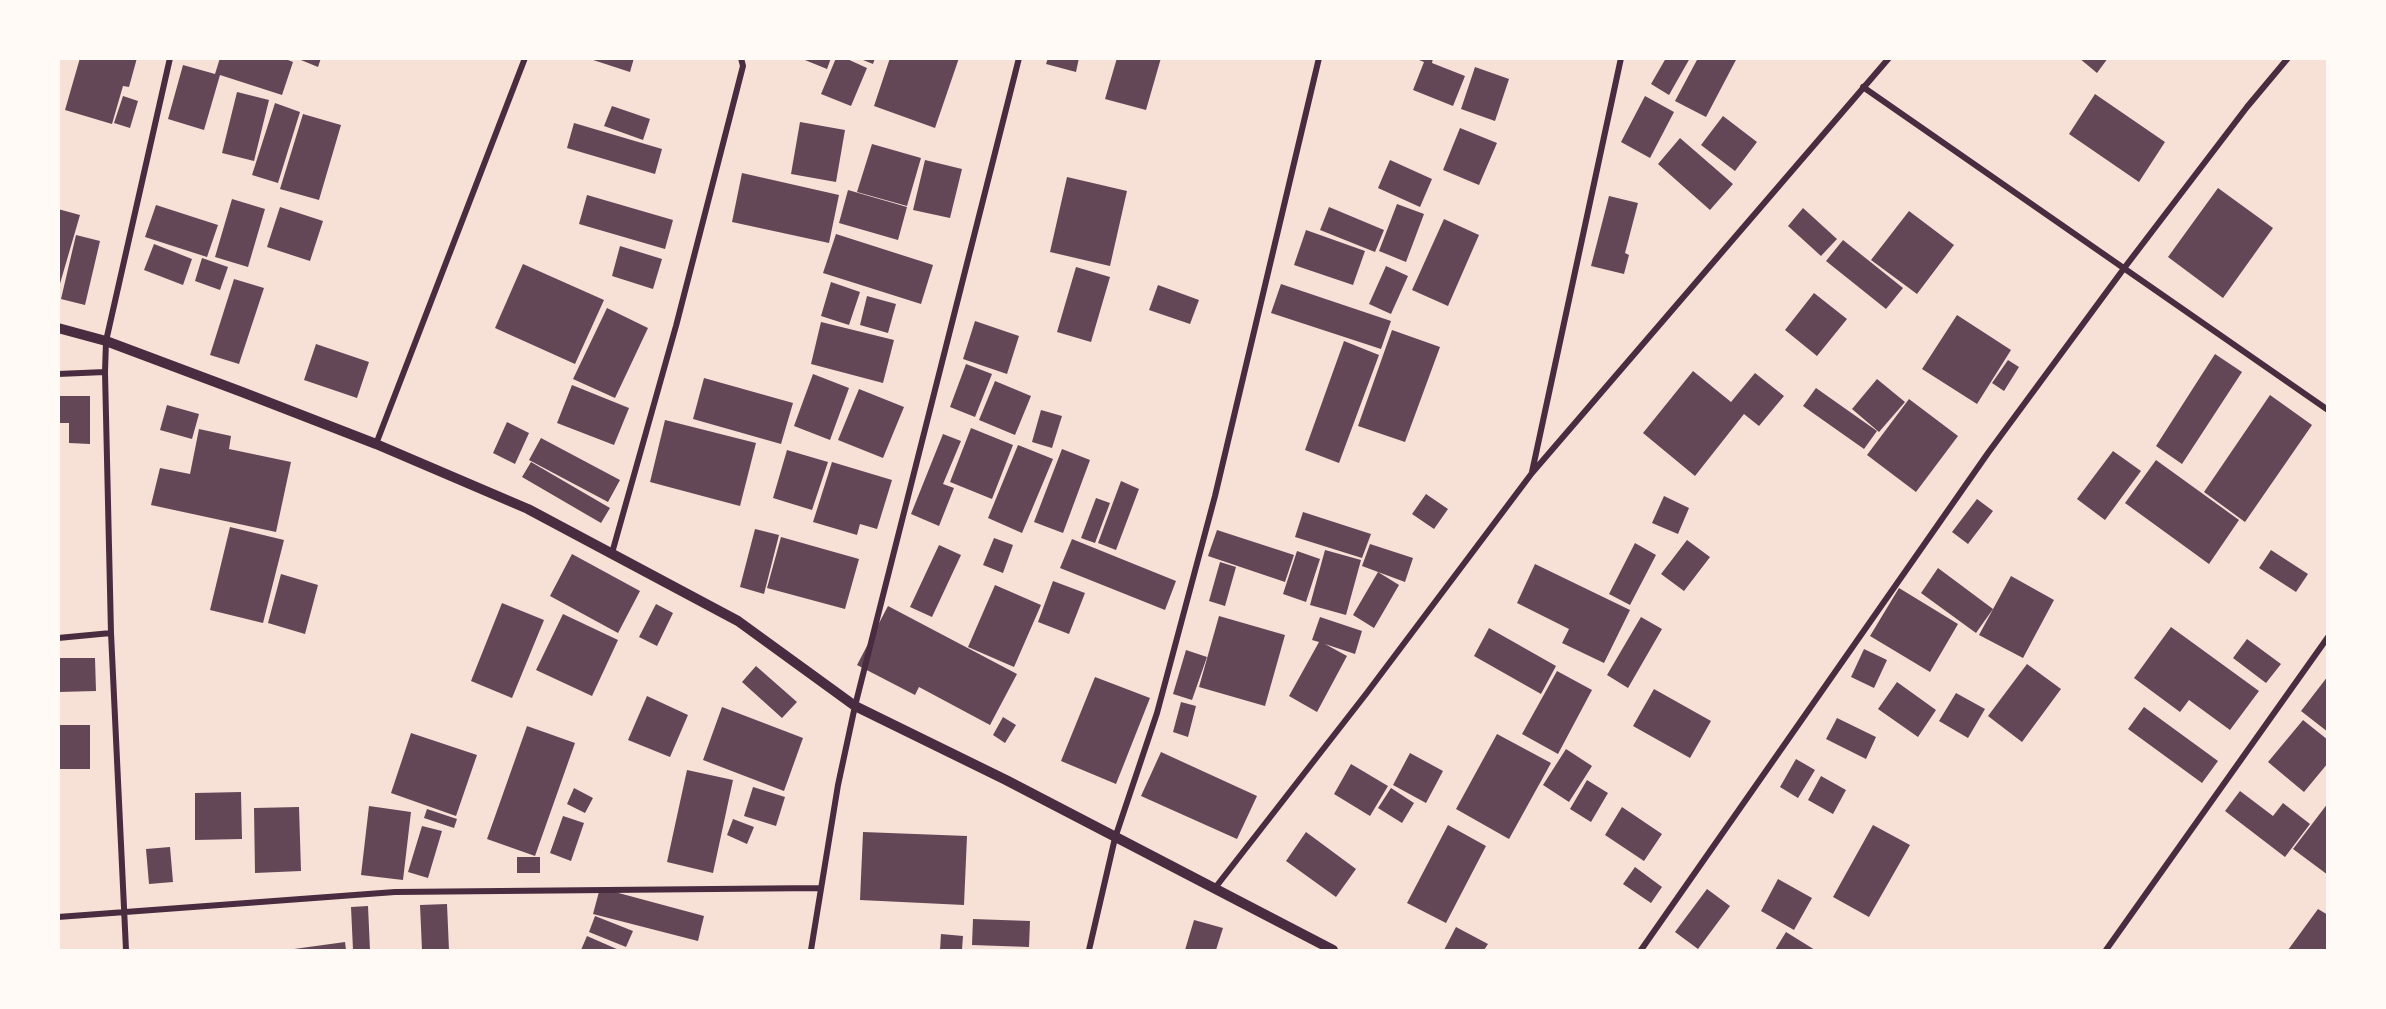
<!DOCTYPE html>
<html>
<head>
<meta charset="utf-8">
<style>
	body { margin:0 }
	#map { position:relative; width:2386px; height:1009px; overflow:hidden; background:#f7e1d7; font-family:"Fira Sans Condensed",sans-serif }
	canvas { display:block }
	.frame { position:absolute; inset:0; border:60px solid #fffaf5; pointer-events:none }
</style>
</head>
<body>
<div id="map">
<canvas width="2386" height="1009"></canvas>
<div class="frame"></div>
</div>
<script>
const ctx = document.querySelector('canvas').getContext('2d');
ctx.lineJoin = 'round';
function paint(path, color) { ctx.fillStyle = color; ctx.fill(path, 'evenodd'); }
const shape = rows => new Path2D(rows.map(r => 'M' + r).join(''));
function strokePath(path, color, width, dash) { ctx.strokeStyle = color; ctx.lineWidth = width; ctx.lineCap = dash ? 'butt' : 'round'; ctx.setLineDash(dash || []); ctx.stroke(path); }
const building = shape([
	[80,58,137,58,129,87,123,86,112,124,65,110],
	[220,58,283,58,293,62,282,95,220,75,204,130,168,119,183,65,215,74],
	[296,58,321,58,318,67],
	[587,58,634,58,630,72],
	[800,58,831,58,827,69],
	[836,58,845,58,867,68,851,106,821,94],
	[858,58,875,58,873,64],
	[890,58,959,58,935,128,874,106],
	[1048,58,1079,58,1076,72,1046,64],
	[1117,58,1161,58,1146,110,1105,99],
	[1433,58,1432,63,1465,76,1453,106,1413,90,1424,62,1414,58],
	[1666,58,1690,58,1669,95,1651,84],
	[1698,58,1737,58,1706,117,1675,101],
	[2079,58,2108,58,2097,73],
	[1475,67,1509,79,1495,121,1461,109],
	[237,92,269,100,254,161,222,153],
	[2095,94,2165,142,2139,182,2069,134],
	[123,96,138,101,130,128,114,123],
	[1645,96,1674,112,1650,158,1621,142],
	[275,103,300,112,278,183,252,175],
	[612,106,650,119,643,140,604,126],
	[303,114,341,125,319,200,280,189],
	[1723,116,1757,142,1735,171,1701,145],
	[800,122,845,130,836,182,791,174],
	[574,123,662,149,655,174,567,148],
	[1460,128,1497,143,1479,185,1443,170],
	[1680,138,1733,184,1710,210,1658,164],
	[872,144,921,158,907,206,857,192],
	[925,160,962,169,950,218,913,210],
	[1390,160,1432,179,1420,207,1378,188],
	[742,173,839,195,829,243,732,222],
	[1067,177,1127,191,1110,266,1050,252],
	[2218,188,2273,228,2223,298,2168,257],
	[848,190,907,207,898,240,839,223],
	[587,195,673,220,665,249,579,224],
	[1609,196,1638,203,1625,253,1629,255,1624,274,1591,266],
	[232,199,265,209,248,267,215,257],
	[1397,204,1424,214,1406,262,1379,251],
	[156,205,218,225,207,257,145,237],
	[280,207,323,221,310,261,267,247],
	[1329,207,1384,230,1375,252,1320,230],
	[1803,208,1837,239,1821,256,1788,226],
	[58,209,80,215,59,287,58,287],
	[1909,211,1954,245,1917,294,1871,260],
	[1444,219,1479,235,1448,306,1412,290],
	[1306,230,1365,251,1353,285,1294,265],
	[836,234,933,265,921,304,823,273],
	[76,235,100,241,85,305,61,299],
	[1843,240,1903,288,1886,309,1826,261],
	[154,244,192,259,183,285,144,270],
	[620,246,662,259,653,289,612,276],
	[202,258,228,267,220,290,195,281],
	[523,264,604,300,575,364,495,328],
	[1386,266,1408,276,1391,314,1369,304],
	[1076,267,1110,277,1091,342,1057,332],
	[234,279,264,288,239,364,210,355],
	[831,282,860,292,849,325,821,316],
	[1281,284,1391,321,1381,349,1271,313],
	[1158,285,1199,300,1190,324,1149,310],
	[1814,293,1847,319,1817,356,1785,330],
	[867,296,896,304,888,333,860,325],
	[607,308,648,328,615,398,573,379],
	[1957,315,2011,350,1977,404,1922,369],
	[975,321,1019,336,1007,374,963,359],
	[821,322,894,340,883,383,811,364],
	[1392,330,1440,347,1405,442,1358,426],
	[1344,341,1379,355,1339,463,1305,450],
	[316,344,369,362,357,398,304,380],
	[2215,354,2242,372,2182,464,2156,446],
	[2008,360,2019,367,2004,391,1992,383],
	[966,364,992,374,975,417,950,407],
	[1693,371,1731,402,1755,373,1784,396,1759,426,1744,414,1695,476,1643,433],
	[813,374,849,388,830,440,794,426],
	[704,378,793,403,781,444,693,419],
	[1877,379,1905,402,1879,432,1852,409],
	[995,381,1031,396,1015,435,979,420],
	[572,385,629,408,614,445,557,423],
	[1816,388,1877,431,1864,449,1803,406],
	[859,389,904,407,883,458,838,440],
	[2270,395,2312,425,2245,522,2204,492],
	[58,396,90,396,90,444,69,443,69,423,58,423],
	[1909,399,1958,436,1916,492,1867,455],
	[167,405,199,414,192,439,160,430],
	[1041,410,1062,416,1052,448,1032,442],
	[665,420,756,443,740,506,650,482],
	[507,422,529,433,515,464,493,453],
	[971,428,1013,445,992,499,950,482],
	[199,429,231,436,229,449,291,462,276,532,151,505,160,468,190,474],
	[943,434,961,441,943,484,954,488,939,526,911,514],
	[541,438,620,480,608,502,529,460],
	[1018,445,1053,459,1022,533,988,518],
	[1062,449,1090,460,1063,533,1034,522],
	[787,450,828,462,812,510,773,498],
	[2113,451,2141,471,2105,520,2077,499],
	[2156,460,2239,520,2209,564,2125,503],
	[531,462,610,508,601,523,522,477],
	[832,462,892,480,877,529,860,524,857,535,813,522],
	[1121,481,1139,489,1116,550,1098,543],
	[1426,494,1448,509,1434,529,1412,514],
	[1664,496,1689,508,1678,534,1652,523],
	[1096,498,1110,503,1095,543,1081,538],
	[1977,499,1993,511,1968,544,1952,532],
	[1303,512,1371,534,1362,558,1295,537],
	[230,527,284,540,263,623,210,610],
	[755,529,779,535,764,594,740,587],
	[1217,530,1294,555,1285,582,1208,556],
	[781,537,859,559,845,609,767,588],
	[994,538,1013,545,1003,573,983,565],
	[1072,539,1176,581,1165,610,1060,568],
	[1687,540,1710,557,1684,591,1661,574],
	[1635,543,1656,555,1630,605,1609,594],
	[1370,544,1413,558,1405,582,1362,566],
	[939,545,961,555,932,617,910,607],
	[1325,550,1361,560,1346,615,1310,605],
	[2271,550,2308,574,2296,592,2259,568],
	[1297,551,1320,559,1306,602,1283,594],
	[572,554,640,591,618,633,550,596],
	[1220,562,1236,567,1225,606,1209,601],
	[1535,564,1630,610,1604,663,1562,643,1569,629,1517,603],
	[1938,568,1993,609,1976,633,1921,593],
	[1378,572,1399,585,1374,628,1353,615],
	[281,574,318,585,305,634,268,623],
	[2011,576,2054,600,2023,658,1979,635],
	[1053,581,1085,593,1069,634,1038,622],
	[995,585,1041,605,1014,667,968,647],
	[1899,588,1958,624,1930,672,1870,636],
	[502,603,544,620,512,698,471,681],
	[656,604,673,613,657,646,639,637],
	[888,606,1017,674,990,725,919,687,915,695,857,665],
	[563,614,618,640,592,696,536,670],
	[1219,616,1285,635,1265,706,1199,687],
	[1320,617,1362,631,1355,654,1325,644,1347,656,1317,712,1289,696,1319,642,1312,640],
	[1641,617,1662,629,1628,688,1607,675],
	[2171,627,2259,691,2230,730,2189,700,2180,712,2134,678],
	[1489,628,1556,666,1541,694,1474,656],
	[2247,639,2281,664,2266,683,2233,658],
	[1864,649,1887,660,1874,688,1851,677],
	[1186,650,1207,657,1192,700,1173,694],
	[58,658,95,658,96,691,58,692],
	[2027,664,2061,689,2022,742,1988,716],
	[756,666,797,702,782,718,742,682],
	[1557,671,1592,690,1558,754,1522,734],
	[2328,676,2328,732,2301,711],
	[1095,677,1150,698,1116,784,1061,761],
	[1897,682,1936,710,1918,737,1878,709],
	[1654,689,1711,721,1690,758,1633,726],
	[1956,693,1985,709,1968,738,1939,721],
	[647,696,688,715,670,757,628,740],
	[1181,702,1196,706,1188,737,1173,732],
	[722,707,803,738,784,791,703,760],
	[2144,707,2218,761,2202,783,2128,729],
	[1003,717,1016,725,1005,743,993,735],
	[1837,718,1876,737,1866,759,1826,739],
	[2303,720,2328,740,2328,763,2304,792,2268,762],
	[58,725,90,725,90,769,58,769],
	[527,726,575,743,535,856,487,839],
	[411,733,477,755,456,816,391,793],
	[1497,734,1551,763,1509,839,1456,809],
	[1566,749,1592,766,1569,802,1543,785],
	[1161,752,1257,796,1237,839,1141,796],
	[1410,753,1443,771,1426,803,1393,785],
	[1796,759,1815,770,1798,798,1780,787],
	[1351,764,1388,786,1370,816,1334,794],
	[687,770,733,780,713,873,667,862],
	[1821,776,1846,790,1833,814,1808,800],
	[1587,780,1608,793,1591,822,1570,809],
	[753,787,785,797,776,826,744,816],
	[574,788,593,798,585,813,567,804],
	[1391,788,1414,803,1402,823,1378,808],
	[2240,791,2273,816,2283,803,2310,824,2285,857,2225,811],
	[241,792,242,839,195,840,195,793],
	[2328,803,2328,875,2293,849],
	[369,806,411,812,403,880,361,875],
	[299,807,301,871,255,873,254,808],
	[1622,807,1662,834,1644,861,1605,835],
	[427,809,457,819,454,828,424,818],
	[563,816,584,823,571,861,550,853],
	[733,819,754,827,747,844,727,835],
	[1448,825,1486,846,1446,923,1407,903],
	[1873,825,1910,845,1869,917,1833,897],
	[422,826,442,831,428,878,408,872],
	[863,832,967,836,964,905,860,900],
	[1306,832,1356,869,1336,897,1286,861],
	[170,847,173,882,149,884,146,849],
	[517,857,540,857,540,873,517,873],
	[1635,867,1662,887,1651,903,1623,884],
	[1778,879,1812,898,1794,930,1761,911],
	[600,888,704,916,698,941,593,914],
	[1707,889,1730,906,1698,949,1675,932],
	[447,904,449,950,422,950,420,905],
	[368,906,370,950,353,950,351,907],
	[2318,909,2328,915,2328,950,2288,950],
	[595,916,633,931,626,947,589,932],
	[973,919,1030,921,1029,947,972,945],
	[1194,920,1223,928,1216,950,1185,950],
	[1456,927,1488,944,1484,950,1444,950],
	[1786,932,1815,950,1775,950],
	[941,934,963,936,962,950,940,950],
	[587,936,619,950,581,950],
	[345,942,346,950,294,950,294,949]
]);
const minor = shape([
	[1863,87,2328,410],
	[58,374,105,372],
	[376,444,525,58],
	[1532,472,1621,58],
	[612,553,676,326,743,66,741,58],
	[58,638,111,633],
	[1215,888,1366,694,1532,473,1889,58],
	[58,917,395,892,820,888],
	[126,950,111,633,105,372,106,341,170,58],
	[811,950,838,785,855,706,1019,58],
	[1089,950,1115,838,1157,713,1215,496,1319,58],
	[1641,950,1988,453,2125,267,2247,107,2288,58],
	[2106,950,2328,637]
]);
const tertiary = shape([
	[58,328,106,341,242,392,376,444,528,509,738,621,855,706,1006,780,1333,950]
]);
paint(building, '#644757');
strokePath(minor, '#4a2c40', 6);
strokePath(tertiary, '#4a2c40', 10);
</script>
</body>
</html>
